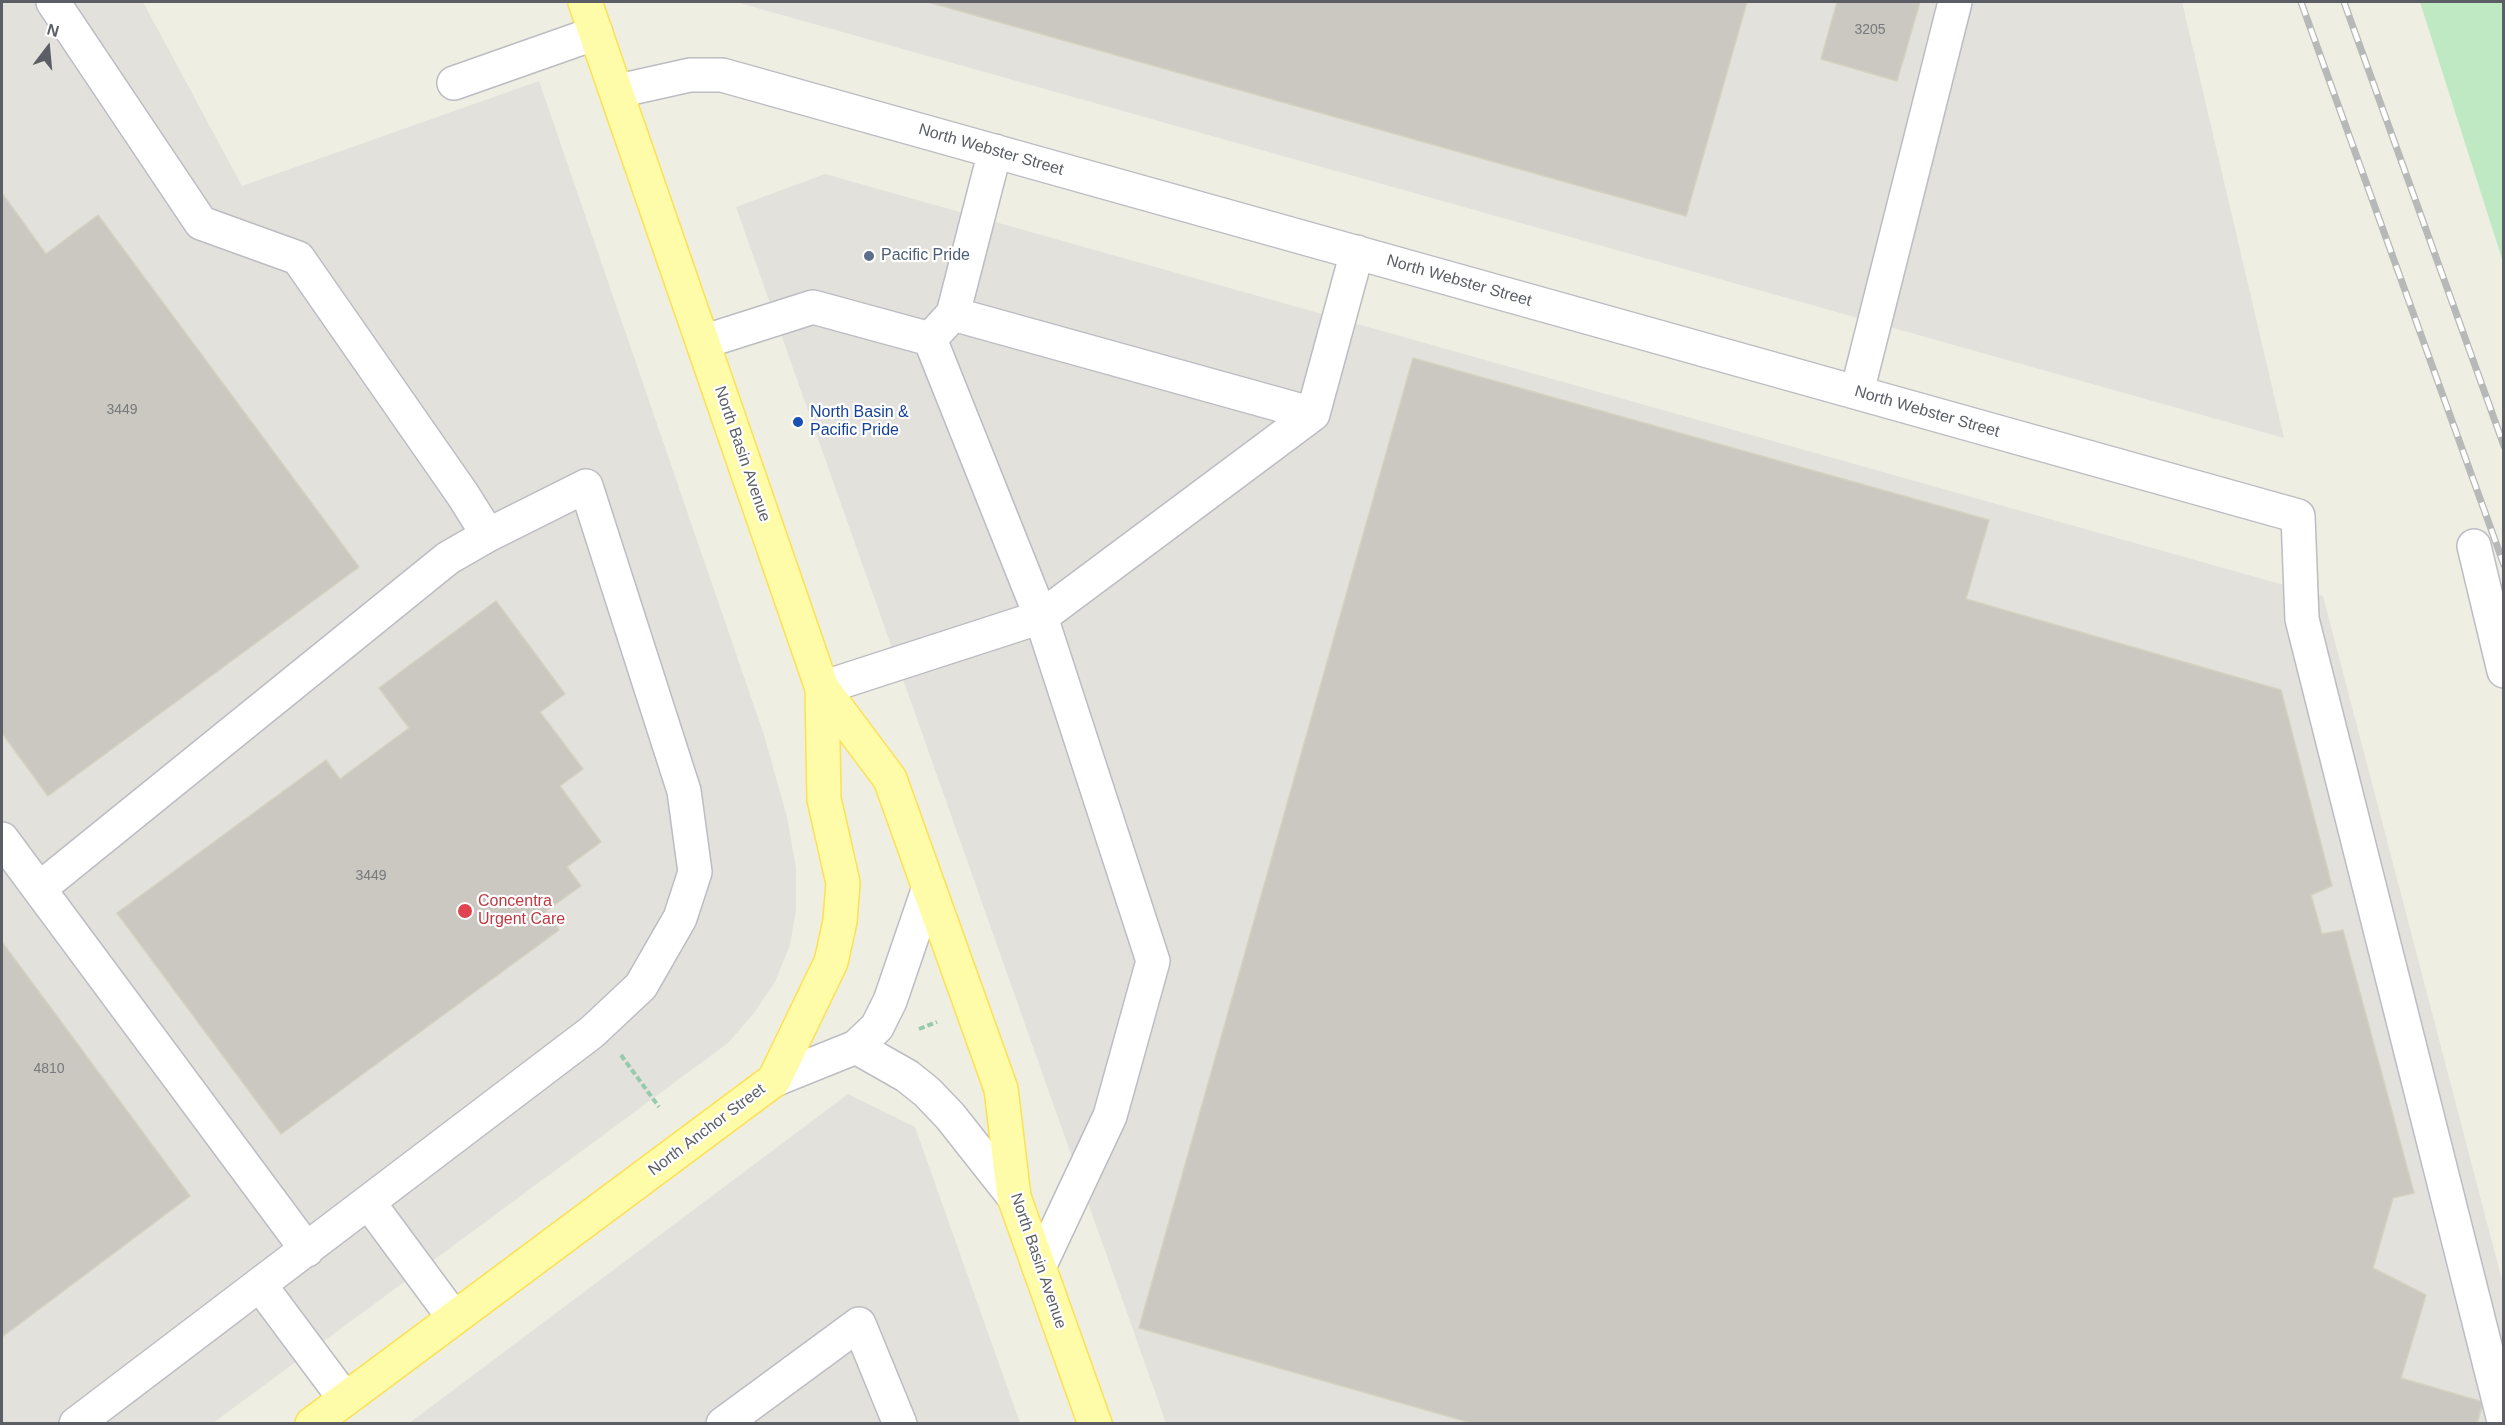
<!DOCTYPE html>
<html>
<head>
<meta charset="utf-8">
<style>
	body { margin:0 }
	#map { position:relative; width:2505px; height:1425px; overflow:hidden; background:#efeee3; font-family:Helvetica,sans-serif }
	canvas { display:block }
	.frame { position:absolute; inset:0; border:3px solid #5b5f65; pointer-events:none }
	.north { position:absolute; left:18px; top:18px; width:60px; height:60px; -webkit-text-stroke:4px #fff; paint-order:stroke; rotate:16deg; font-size:16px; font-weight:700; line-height:24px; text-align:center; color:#5b5f65 }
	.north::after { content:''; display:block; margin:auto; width:21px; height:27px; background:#5b5f65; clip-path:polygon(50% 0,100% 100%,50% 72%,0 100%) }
</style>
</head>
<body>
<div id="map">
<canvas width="2505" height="1425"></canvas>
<div class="frame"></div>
<div class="north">N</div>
</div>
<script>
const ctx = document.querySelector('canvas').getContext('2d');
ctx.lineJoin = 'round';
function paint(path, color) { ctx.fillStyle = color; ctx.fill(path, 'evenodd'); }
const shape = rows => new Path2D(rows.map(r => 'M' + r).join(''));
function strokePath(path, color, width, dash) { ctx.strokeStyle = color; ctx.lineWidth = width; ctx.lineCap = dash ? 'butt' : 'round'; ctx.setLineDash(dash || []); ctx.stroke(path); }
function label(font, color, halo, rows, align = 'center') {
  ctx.font = font + ' Helvetica,sans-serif'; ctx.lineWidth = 4.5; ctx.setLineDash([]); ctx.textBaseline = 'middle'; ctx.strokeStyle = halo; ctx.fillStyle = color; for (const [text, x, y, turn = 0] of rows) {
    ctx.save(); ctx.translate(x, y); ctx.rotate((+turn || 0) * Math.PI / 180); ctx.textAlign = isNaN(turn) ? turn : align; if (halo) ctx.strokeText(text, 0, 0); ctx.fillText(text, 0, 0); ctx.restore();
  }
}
const industrial = shape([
	[2,2,143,2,242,186,539,81,764,735,787,817,796,868,796,910,790,945,775,982,754,1013,728,1043,213,1423,2,1424],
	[736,2,2182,2,2284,438],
	[825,174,2323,596,2503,1284,2503,1423,1166,1423,736,207],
	[848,1094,915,1127,1020,1423,408,1424]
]);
const green = shape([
	[2420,2,2503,2,2503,262]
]);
const building = shape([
	[928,2,1747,2,1686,216,928,2],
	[1837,2,1920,2,1897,81,1821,59,1837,2],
	[2,193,46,254,98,215,359,567,48,796,2,733,2,193],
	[1413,358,1989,520,1966,599,2281,690,2332,886,2311,895,2322,934,2343,930,2414,1193,2393,1198,2373,1268,2426,1295,2401,1378,2483,1402,2477,1424,1475,1424,1139,1328,1413,358],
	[496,601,565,694,540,712,583,769,560,786,601,842,567,867,581,886,546,911,559,930,281,1134,117,913,326,760,340,779,409,728,379,688,496,601],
	[2,942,190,1196,2,1337,2,942]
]);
const path = shape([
	[919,1029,937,1022],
	[621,1055,659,1107]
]);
const minor = shape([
	[53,2,201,223,298,258,463,495,488,535],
	[454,83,596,33],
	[618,91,690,75,722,75,2298,516,2302,619,2504,1421],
	[953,314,1313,414],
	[930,339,1041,617,1153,961,1110,1116,1039,1267],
	[703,342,813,307,930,339,953,314,995,151],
	[1857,392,1955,2],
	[2474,546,2504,671],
	[822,688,1041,617,1313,414,1357,252],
	[2,839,307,1250],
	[39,889,448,558,488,535,586,486,684,791,695,872,680,918,641,986,592,1032,76,1424],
	[856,1047,907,1076,927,1092,950,1116,1014,1197],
	[774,1080,856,1047,877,1027,890,1001,928,890],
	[369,1203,454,1318],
	[260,1285,345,1399],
	[723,1424,859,1324,900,1424]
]);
const major = shape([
	[585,2,822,688,890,779,1001,1089,1014,1197,1095,1424],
	[312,1424,774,1080,831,962,840,921,843,883,824,799,822,688]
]);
const rail = shape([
	[2301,2,2504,565],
	[2344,2,2504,446]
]);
const markers = [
	[869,256,6,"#5c6f8a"],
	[798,422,6,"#1a4fb4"],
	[465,911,8,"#e0444e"]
];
const numberNames = [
	["3205",1870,30],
	["3449",122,410],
	["3449",371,876],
	["4810",49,1069]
];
const streetNames = [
	["North Webster Street",991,150,16],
	["North Webster Street",1459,281,16],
	["North Webster Street",1927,412,16],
	["North Basin Avenue",742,454,71],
	["North Anchor Street",707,1130,-37],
	["North Basin Avenue",1038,1261,71]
];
const serviceNames = [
	["Pacific Pride",881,256]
];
const transitNames = [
	["North Basin &",810,413],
	["Pacific Pride",810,431]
];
const healthNames = [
	["Concentra",478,902],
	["Urgent Care",478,920]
];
paint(industrial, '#e3e1db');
paint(green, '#bee9c3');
paint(building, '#cac8c0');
strokePath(building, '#d5d1c1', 1.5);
strokePath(minor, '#bbbdc3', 36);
strokePath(major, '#fce150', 36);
strokePath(path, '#96caac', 4, [6, 3]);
strokePath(minor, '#fff', 33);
strokePath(major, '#fffca9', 33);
strokePath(rail, '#b7b8b8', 7);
strokePath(rail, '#fff', 4.5, [14]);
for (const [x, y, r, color] of markers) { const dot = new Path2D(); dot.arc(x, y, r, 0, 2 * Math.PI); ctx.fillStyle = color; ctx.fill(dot); strokePath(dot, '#fff', 2); }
label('14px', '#77797c', null, numberNames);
label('16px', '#5b5f65', '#fff', streetNames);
label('16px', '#4e5e75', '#fff', serviceNames, 'left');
label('16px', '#164399', '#fff', transitNames, 'left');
label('16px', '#be3a42', '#fff', healthNames, 'left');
</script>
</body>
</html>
